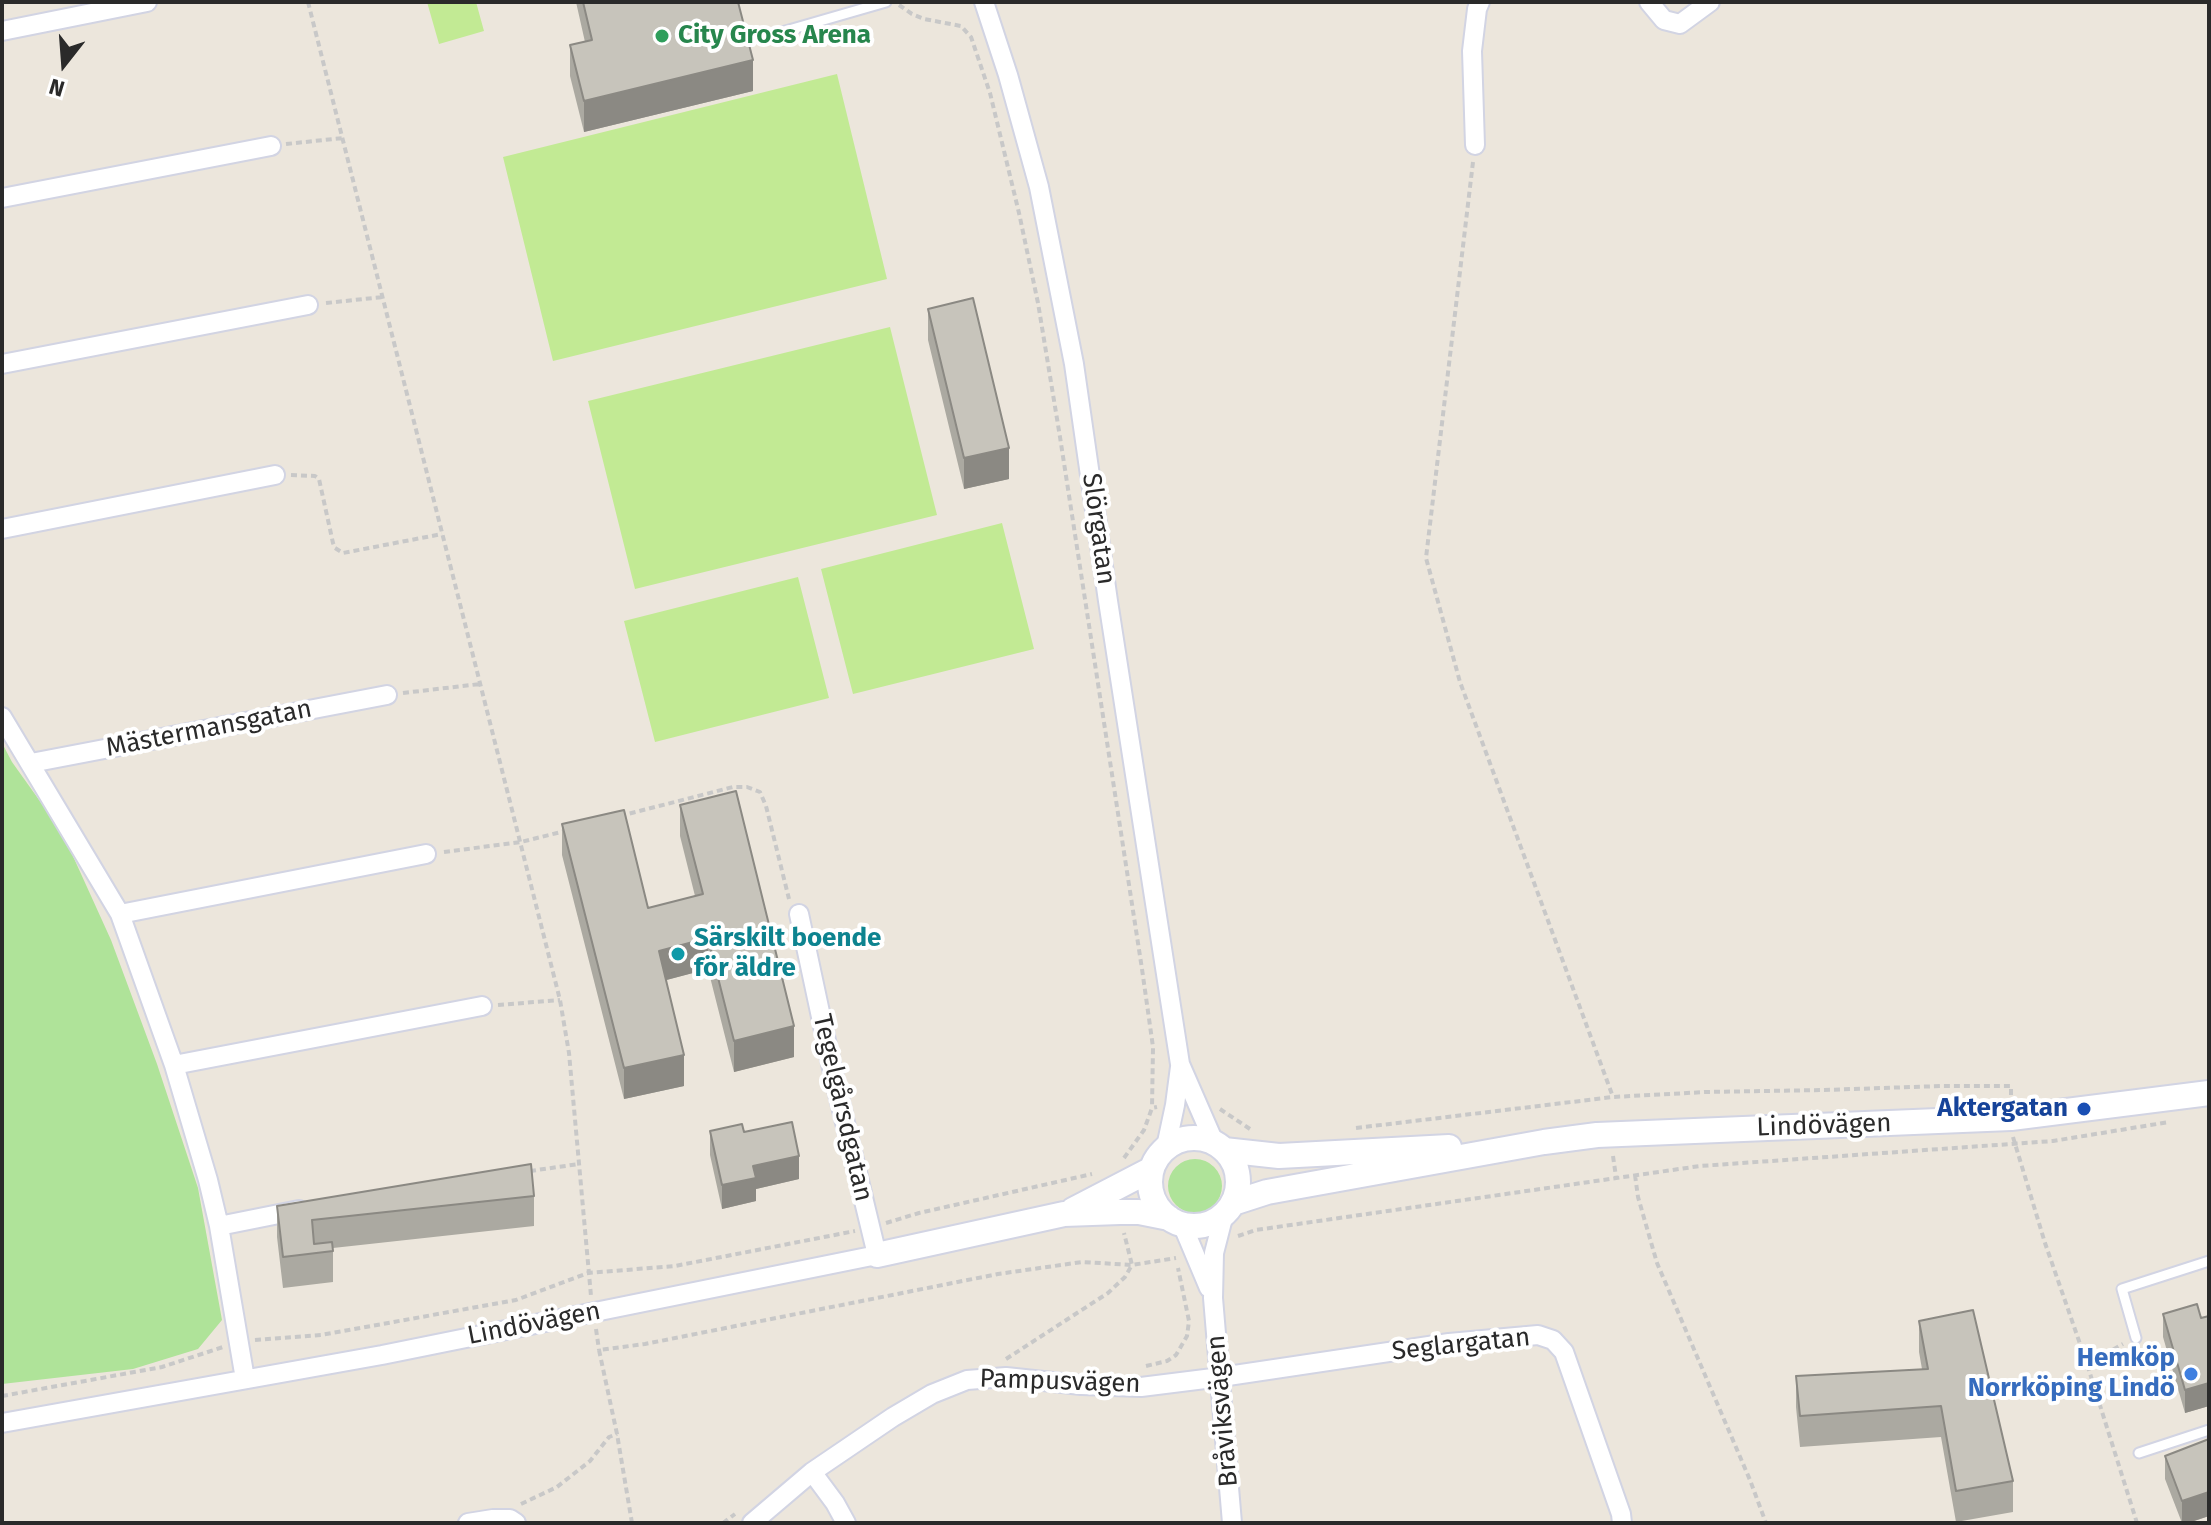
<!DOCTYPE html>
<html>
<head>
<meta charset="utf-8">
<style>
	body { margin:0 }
	#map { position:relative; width:2211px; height:1525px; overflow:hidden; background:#ece6dc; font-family:"Fira Sans",sans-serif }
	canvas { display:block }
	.frame { position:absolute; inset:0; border:4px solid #2a2a2a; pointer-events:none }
	.north { position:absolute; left:24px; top:24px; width:80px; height:80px; -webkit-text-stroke:6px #fff; paint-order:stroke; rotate:197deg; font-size:22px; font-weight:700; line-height:32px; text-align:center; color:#2a2a2a }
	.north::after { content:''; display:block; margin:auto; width:28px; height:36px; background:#2a2a2a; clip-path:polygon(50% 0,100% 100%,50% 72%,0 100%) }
</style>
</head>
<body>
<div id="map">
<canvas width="2211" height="1525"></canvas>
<div class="frame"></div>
<div class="north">N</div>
</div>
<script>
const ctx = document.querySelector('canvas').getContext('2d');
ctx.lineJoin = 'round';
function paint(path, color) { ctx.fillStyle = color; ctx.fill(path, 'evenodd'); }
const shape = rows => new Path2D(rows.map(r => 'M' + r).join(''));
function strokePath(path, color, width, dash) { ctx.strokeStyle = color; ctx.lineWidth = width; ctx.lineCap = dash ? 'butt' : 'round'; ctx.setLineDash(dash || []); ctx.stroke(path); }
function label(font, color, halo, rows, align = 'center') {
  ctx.font = font + ' "Fira Sans",sans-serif'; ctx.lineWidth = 8; ctx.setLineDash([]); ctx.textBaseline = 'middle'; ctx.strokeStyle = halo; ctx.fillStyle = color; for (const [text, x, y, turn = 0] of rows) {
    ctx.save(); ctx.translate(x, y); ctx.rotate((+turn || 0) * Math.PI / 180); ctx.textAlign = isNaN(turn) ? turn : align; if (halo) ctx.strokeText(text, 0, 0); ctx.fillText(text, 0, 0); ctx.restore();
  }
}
const green = shape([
	[2,743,12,762,62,832,111,940,157,1064,198,1188,222,1320,198,1349,133,1369,2,1384],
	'1168 1186a27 27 0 1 1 54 0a27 27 0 1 1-54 0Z'
]);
const pitch = shape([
	[427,2,476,2,484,31,439,44],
	[837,74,887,279,553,361,503,157],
	[890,327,937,515,635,589,588,401],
	[1002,523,1034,649,853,694,821,569],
	[798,577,829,698,655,742,624,621]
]);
const path = shape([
	[308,2,560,1000,569,1053,591,1296],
	[899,5,912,14,924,19,961,26,971,37,990,93,1019,213,1038,303,1060,437,1142,969,1153,1047,1152,1108],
	[286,144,343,138],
	[1473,162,1426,558,1460,682,1613,1097],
	[326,303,383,297],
	[291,475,315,476,319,479,333,543,335,548,343,553,442,534],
	[403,693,480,684],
	[620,816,733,787,747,787,760,792,766,806,789,899],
	[444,852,521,842,565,831],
	[498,1005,560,1000],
	[1220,1109,1253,1131],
	[1356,1128,1613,1097,1706,1092,1824,1090,1941,1086,2011,1086,2011,1096],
	[2013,1137,2045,1243,2087,1364,2137,1523],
	[1613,1156,1616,1177],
	[1124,1158,1144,1130,1152,1108,1157,1107],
	[530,1171,579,1164],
	[1635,1175,1638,1197,1657,1263,1750,1480,1766,1523],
	[886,1223,919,1213,1092,1174],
	[1238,1236,1256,1230,1700,1166,2053,1141,2169,1122],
	[596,1329,599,1350],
	[255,1340,321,1335,516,1300,588,1273,675,1266,855,1231],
	[1006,1359,1108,1293,1125,1277,1132,1265,1124,1233],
	[2087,1364,2123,1344],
	[1146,1366,1167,1361,1176,1355,1187,1336,1189,1321,1178,1268],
	[2,1396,162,1367,223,1347],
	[521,1504,557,1487,590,1461,609,1437,617,1434],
	[632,1523,617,1434,599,1350,645,1344,998,1274,1082,1262,1132,1265,1176,1258],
	[723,1523,735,1514]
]);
const service = shape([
	[775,34,886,2],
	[2136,1338,2122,1289,2209,1261],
	[2139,1453,2209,1430]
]);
const minor = shape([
	[984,2,1008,75,1039,187,1074,364,1108,601,1180,1064,1214,1142],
	[1649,2,1664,20,1680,24,1710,2],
	[2,31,147,2],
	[1475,145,1472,51,1477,9,1480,2],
	[2,198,271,146],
	[2,364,308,305],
	[2,529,275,475],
	[2,717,120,914,174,1065,208,1180,219,1226,245,1379],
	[31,763,387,695],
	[120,914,426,854],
	[174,1065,482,1006],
	[1166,1147,1175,1105,1180,1067],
	[1224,1214,1214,1253,1213,1298,1232,1523],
	[1182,1224,1209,1288],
	[219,1226,299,1210],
	[2,1423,382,1355,877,1255,833,1073,799,914],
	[812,1472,835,1503,846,1523],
	[468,1523,493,1519,510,1519,516,1523],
	[752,1523,812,1472,893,1417,932,1394,967,1380,1006,1377,1081,1385,1141,1387,1221,1377,1449,1343,1538,1335,1553,1340,1564,1352,1621,1514,1622,1523]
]);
const secondary = shape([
	'1150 1182a44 44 0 1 1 88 0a44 44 0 1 1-88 0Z',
	[1224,1150,1279,1156,1449,1147],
	[1233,1203,1267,1192,1544,1142,1597,1135,2011,1118,2209,1093],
	[1073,1210,1152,1169],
	[877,1255,1064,1214,1120,1212,1139,1212,1169,1218]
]);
const wall = shape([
	[576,2,738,2,753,91,584,132,570,76,570,45,585,42],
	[928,309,1009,479,964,489,928,340],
	[680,805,794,1057,734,1072,708,969,666,980,684,1086,624,1099,562,855,562,824,648,908,695,896,680,836],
	[710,1131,744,1132,799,1179,756,1189,756,1201,722,1209,710,1155],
	[534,1196,534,1226,333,1248,333,1282,283,1288,277,1237,277,1206],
	[2163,1314,2201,1318,2209,1316,2209,1406,2185,1413,2163,1337],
	[1919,1321,2013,1481,2013,1512,1956,1522,1941,1437,1800,1447,1796,1407,1796,1376,1922,1369,1919,1352],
	[2209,1439,2209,1516,2188,1523,2182,1523,2165,1479,2165,1456]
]);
const shadedWall = shape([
	[753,60,753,91,584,132,584,101],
	[1009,448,1009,479,964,489,964,458],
	[708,938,708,969,659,982,659,951],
	[794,1026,794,1057,734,1072,734,1041],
	[684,1055,684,1086,624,1099,624,1068],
	[799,1156,799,1179,756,1189,756,1201,722,1209,722,1185,753,1166],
	[2209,1383,2209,1406,2185,1413,2185,1390],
	[2209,1492,2209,1516,2188,1523,2182,1523,2182,1501]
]);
const building = shape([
	[583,2,738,2,753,60,584,101,570,45,592,40,583,2],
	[973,298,1009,448,964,458,928,309,973,298],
	[736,791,794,1026,734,1041,708,938,659,951,684,1055,624,1068,562,824,624,810,648,908,703,894,680,805,736,791],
	[792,1122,799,1156,753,1166,756,1178,722,1185,710,1131,742,1124,744,1132,792,1122],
	[531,1164,534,1196,312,1220,314,1244,332,1242,333,1251,283,1257,277,1206,531,1164],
	[2197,1304,2201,1318,2209,1316,2209,1383,2185,1390,2163,1314,2197,1304],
	[1973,1310,2013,1481,1956,1491,1941,1406,1800,1416,1796,1376,1928,1369,1919,1321,1973,1310],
	[2209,1439,2209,1492,2182,1501,2165,1456,2209,1439]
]);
const markers = [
	[662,36,8,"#2e9e5b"],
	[678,954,8,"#0f9aa8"],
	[2084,1109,8,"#1a4fb4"],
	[2191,1374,8,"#3f7fe0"]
];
const leisureNames = [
	["City Gross Arena",678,36]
];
const streetNames = [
	["Slörgatan",1098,529,82],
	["Mästermansgatan",209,729,-11],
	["Tegelgårsdgatan",842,1108,77],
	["Lindövägen",1824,1126,-2],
	["Lindövägen",534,1324,-11],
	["Seglargatan",1461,1345,-6],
	["Pampusvägen",1060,1382,2],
	["Bråviksvägen",1223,1411,-95]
];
const cultureNames = [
	["Särskilt boende",694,939],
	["för äldre",694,969]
];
const transitNames = [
	["Aktergatan",2068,1109]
];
const shopNames = [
	["Hemköp",2175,1359],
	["Norrköping Lindö",2175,1389]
];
paint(green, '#afe399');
paint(pitch, '#c2ea94');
strokePath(service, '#d2d4e3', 13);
strokePath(minor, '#d2d4e3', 22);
strokePath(secondary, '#d2d4e3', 28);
strokePath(path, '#c8c8c8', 4, [6, 4]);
strokePath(service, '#fff', 9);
strokePath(minor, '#fff', 18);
strokePath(secondary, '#fff', 24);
paint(wall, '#aba9a1');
paint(shadedWall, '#8b8983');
paint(building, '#c7c4bb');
strokePath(building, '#8b8983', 2);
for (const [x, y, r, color] of markers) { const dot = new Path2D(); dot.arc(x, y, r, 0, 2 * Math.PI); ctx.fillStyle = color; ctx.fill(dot); strokePath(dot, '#fff', 3); }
label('bold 26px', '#27864d', '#fff', leisureNames, 'left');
label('26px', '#2a2a2a', '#fff', streetNames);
label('bold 26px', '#0d838f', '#fff', cultureNames, 'left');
label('bold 26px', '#164399', '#fff', transitNames, 'right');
label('bold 26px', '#366cbe', '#fff', shopNames, 'right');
</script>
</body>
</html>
